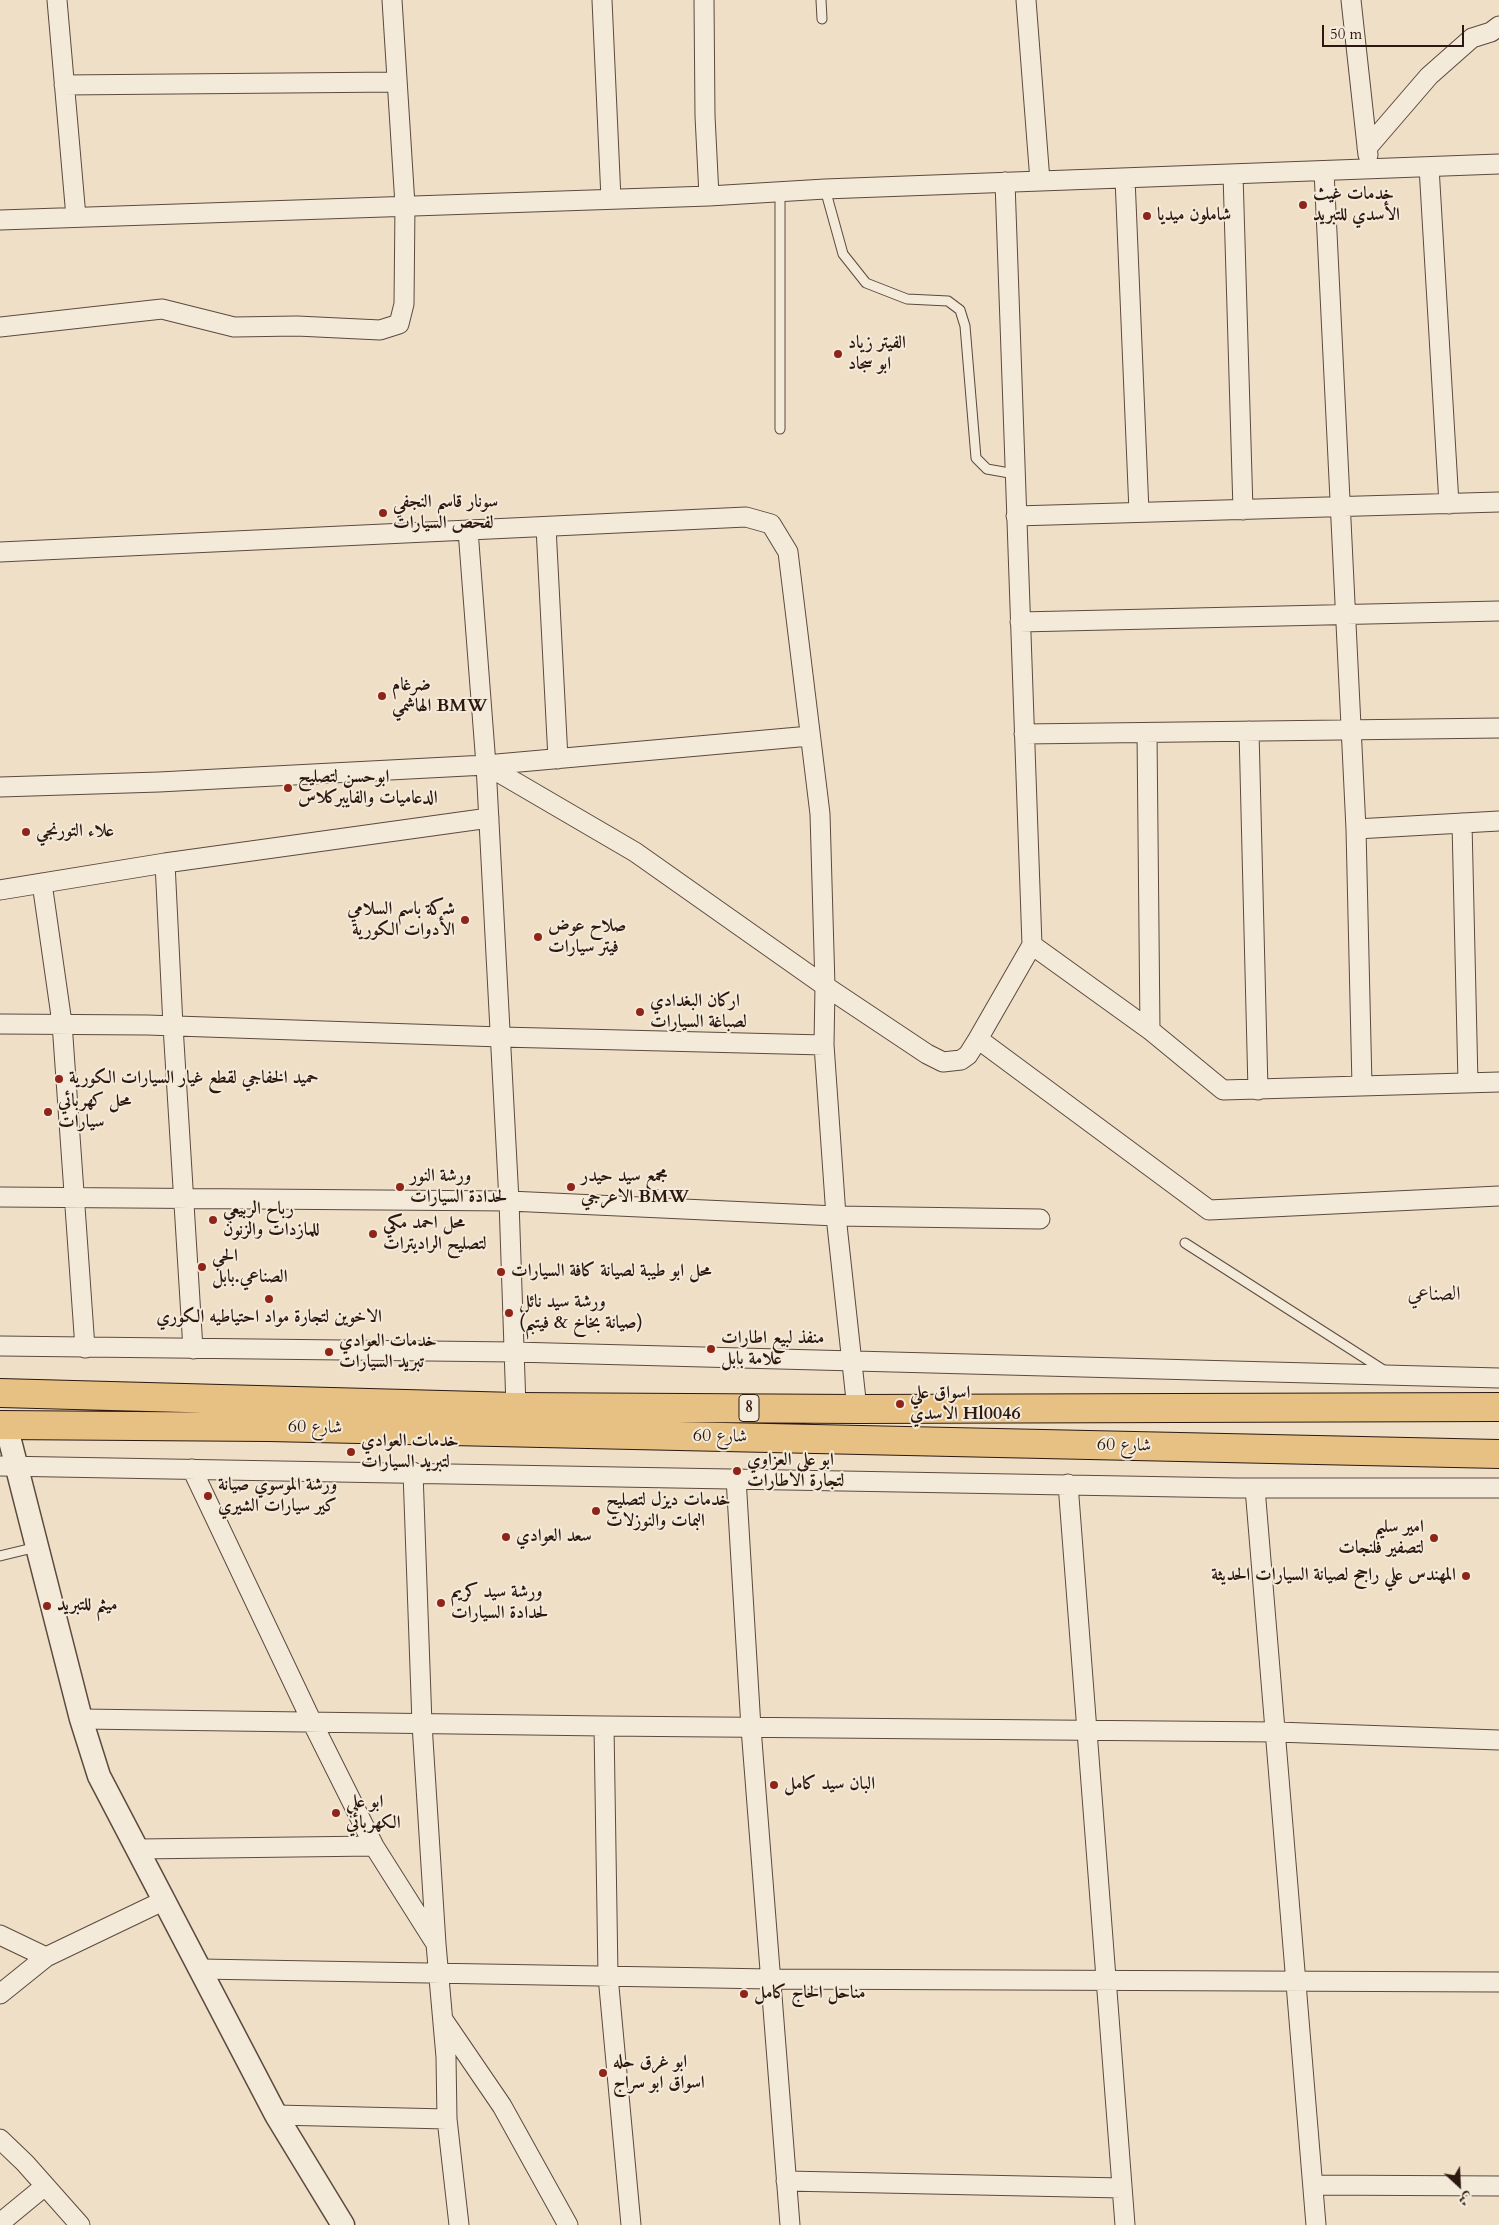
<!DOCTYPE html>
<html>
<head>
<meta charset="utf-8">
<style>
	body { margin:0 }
	#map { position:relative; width:1499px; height:2225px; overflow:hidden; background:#eedfc6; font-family:Cardo,Amiri,serif }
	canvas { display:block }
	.north { position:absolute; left:1434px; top:2160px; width:50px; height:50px; -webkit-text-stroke:4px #f4eada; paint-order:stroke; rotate:155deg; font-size:14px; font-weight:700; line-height:20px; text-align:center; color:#2c1810 }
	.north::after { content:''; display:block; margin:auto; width:18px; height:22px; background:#2c1810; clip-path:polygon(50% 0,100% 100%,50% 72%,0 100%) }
	.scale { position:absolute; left:1322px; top:25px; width:142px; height:22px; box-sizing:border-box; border:2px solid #2c1810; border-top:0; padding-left:6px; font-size:15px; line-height:18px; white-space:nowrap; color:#2c1810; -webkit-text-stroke:4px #f4eada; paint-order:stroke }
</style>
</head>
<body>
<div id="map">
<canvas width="1499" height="2225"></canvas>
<div class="north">ش</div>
<div class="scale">50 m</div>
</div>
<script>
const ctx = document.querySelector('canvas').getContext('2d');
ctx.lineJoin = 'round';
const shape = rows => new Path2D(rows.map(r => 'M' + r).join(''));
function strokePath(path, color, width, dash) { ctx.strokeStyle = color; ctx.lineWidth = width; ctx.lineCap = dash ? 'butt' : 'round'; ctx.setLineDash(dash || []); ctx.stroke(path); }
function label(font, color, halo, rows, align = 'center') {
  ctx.font = font + ' Cardo,Amiri,serif'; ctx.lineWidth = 4; ctx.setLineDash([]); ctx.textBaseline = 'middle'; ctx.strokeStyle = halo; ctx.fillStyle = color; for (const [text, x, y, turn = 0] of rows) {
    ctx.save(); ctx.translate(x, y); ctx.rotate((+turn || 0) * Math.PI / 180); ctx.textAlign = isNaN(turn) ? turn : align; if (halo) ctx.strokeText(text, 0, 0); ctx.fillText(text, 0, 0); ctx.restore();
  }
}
const service = shape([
	[821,0,822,19],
	[825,189,843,254,866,283,907,299,948,301,960,310,965,326,976,458,987,469,1015,474],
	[780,429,780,192],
	[1185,1243,1385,1371],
	[0,1556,37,1547]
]);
const minor = shape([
	[57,0,76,217],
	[602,0,611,199],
	[704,0,705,116,709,196],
	[1026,0,1040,181],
	[1351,0,1368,155],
	[64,85,397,82],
	[1367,148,1429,76,1472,38,1491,32,1499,26],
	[1429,167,1449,504],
	[1324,171,1356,829,1362,1086],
	[1233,174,1243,510],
	[1125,178,1139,512],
	[0,220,709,196,825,189,1499,164],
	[0,327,162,309,234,327,297,326,380,330,399,324,404,304,405,205,392,0],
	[1016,516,1499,502],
	[546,527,558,759],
	[468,530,486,765,509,1201,516,1407],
	[0,552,746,517,771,524,788,552,820,814,825,986,824,1045,836,1216,857,1409],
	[1020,622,1499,611],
	[1249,731,1258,1090],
	[1147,733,1150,1030],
	[1024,734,1499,728],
	[486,765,810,736],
	[0,787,159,782,486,765,635,852,825,986,927,1054,943,1062,961,1060,968,1055,978,1039,1032,945,1005,182],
	[1462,823,1468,1083],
	[1356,829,1499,821],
	[165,863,173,1026,193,1349],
	[42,883,62,1023,85,1348],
	[0,890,165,863,489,818],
	[1032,945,1150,1030,1223,1090,1499,1082],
	[0,1024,147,1025,501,1037,824,1045],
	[978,1039,1209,1210,1499,1196],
	[0,1197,509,1201,836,1216,1040,1219],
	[0,1346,514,1352,1499,1378],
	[0,1466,1236,1488,1499,1488],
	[192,1469,312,1722,374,1846,434,1941],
	[413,1472,422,1724,436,1944,446,2057,447,2119,459,2225],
	[736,1478,751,1728,790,2225],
	[1068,1484,1125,2225],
	[1255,1488,1316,2225],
	[81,1719,604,1726,1277,1732,1499,1740],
	[604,1726,608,1976,631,2225],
	[139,1849,374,1846],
	[0,1935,46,1957],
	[200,1969,770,1979,1499,1982],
	[0,1994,46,1957,165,1900],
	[444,2021,502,2106,568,2225],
	[276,2115,447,2119],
	[0,2139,25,2163,80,2225],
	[786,2181,1122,2188],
	[1313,2185,1499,2186],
	[0,2223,45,2186]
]);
const tertiary = shape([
	[6,1425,81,1719,99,1776,276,2115,343,2225]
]);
const trunk = shape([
	[0,1393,516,1407,857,1409,1499,1407],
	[0,1425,268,1427,1499,1454]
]);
const markers = [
	[1303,205,5,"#8f2418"],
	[1147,216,5,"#8f2418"],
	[838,354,5,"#8f2418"],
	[383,513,5,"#8f2418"],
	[382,696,5,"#8f2418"],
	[288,788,5,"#8f2418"],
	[26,832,5,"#8f2418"],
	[465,920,5,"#8f2418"],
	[538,937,5,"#8f2418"],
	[640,1012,5,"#8f2418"],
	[59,1079,5,"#8f2418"],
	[48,1112,5,"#8f2418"],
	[400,1187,5,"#8f2418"],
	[571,1187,5,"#8f2418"],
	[213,1220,5,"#8f2418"],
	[373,1234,5,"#8f2418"],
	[202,1267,5,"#8f2418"],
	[501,1272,5,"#8f2418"],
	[269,1299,5,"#8f2418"],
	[509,1313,5,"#8f2418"],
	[711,1349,5,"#8f2418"],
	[329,1352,5,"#8f2418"],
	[900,1404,5,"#8f2418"],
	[351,1452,5,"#8f2418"],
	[737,1471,5,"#8f2418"],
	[208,1496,5,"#8f2418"],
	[596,1511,5,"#8f2418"],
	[506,1537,5,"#8f2418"],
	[1434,1538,5,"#8f2418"],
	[1466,1576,5,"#8f2418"],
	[441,1603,5,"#8f2418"],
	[47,1606,5,"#8f2418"],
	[774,1785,5,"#8f2418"],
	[336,1813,5,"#8f2418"],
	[744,1994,5,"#8f2418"],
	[603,2073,5,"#8f2418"]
];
const shields = [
	[749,1408,20]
];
const shieldNames = [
	["8",749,1408]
];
const poiNames = [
	["خدمات غيث",1313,195],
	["الأسدي للتبريد",1313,216],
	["شاملون ميديا",1157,216],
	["الفيتر زياد",848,344],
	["ابو سجاد",848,365],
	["سونار قاسم النجفي",393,503],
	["لفحص السيارات",393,524],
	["ضرغام",392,686],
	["الهاشمي BMW",392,707],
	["ابوحسن لتصليح",298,778],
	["الدعاميات والفايبركلاس",298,799],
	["علاء التورنجي",36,832],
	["شركة باسم السلامي",455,910,"right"],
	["الأدوات الكورية",455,931,"right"],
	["صلاح عوض",548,927],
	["فيتر سيارات",548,948],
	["اركان البغدادي",650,1002],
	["لصباغة السيارات",650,1023],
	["حميد الخفاجي لقطع غيار السيارات الكورية",69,1079],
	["محل كهربائي",58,1102],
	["سيارات",58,1123],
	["ورشة النور",410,1177],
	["لحدادة السيارات",410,1198],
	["مجمع سيد حيدر",581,1177],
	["الاعرجي BMW",581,1198],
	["رباح الربيعي",223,1210],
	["للمازدات والزنون",223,1231],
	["محل احمد مكي",383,1224],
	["لتصليح الراديترات",383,1245],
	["الحي",212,1257],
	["الصناعي.بابل",212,1278],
	["محل ابو طيبة لصيانة كافة السيارات",511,1272],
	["ورشة سيد نائل",519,1303],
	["(صيانة بخاخ & فيتبم)",519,1324],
	["الاخوين لتجارة مواد احتياطيه الكوري",269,1318,"center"],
	["منفذ لبيع اطارات",721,1339],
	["علامة بابل",721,1360],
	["خدمات العوادي",339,1342],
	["تبريد السيارات",339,1363],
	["اسواق علي",910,1394],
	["الاسدي Hl0046",910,1415],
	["خدمات العوادي",361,1442],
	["لتبريد السيارات",361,1463],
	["ابو علي العزاوي",747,1461],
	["لتجارة الاطارات",747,1482],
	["ورشة الموسوي صيانة",218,1486],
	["كير سيارات الشيري",218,1507],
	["خدمات ديزل لتصليح",606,1501],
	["البمات والنوزلات",606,1522],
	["امير سليم",1424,1528,"right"],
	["لتصفير فلنجات",1424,1549,"right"],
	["سعد العوادي",516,1537],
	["المهندس علي راجح لصيانة السيارات الحديثة",1456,1576,"right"],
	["ورشة سيد كريم",451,1593],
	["لحدادة السيارات",451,1614],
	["ميثم للتبريد",57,1606],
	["البان سيد كامل",784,1785],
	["ابو علي",346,1803],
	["الكهربائي",346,1824],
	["مناحل الحاج كامل",754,1994],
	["ابو غرق حله",613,2063],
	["اسواق ابو سراج",613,2084]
];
const streetNames = [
	["شارع 60",315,1428,1],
	["شارع 60",720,1437,1],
	["شارع 60",1124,1446,1]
];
const quarterNames = [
	["الصناعي",1434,1295]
];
strokePath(service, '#5c4a3e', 11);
strokePath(minor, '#5c4a3e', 21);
strokePath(tertiary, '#5c4a3e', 25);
strokePath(trunk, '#2c1810', 30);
strokePath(service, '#f4eada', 9);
strokePath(minor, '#f4eada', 19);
strokePath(tertiary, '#f4eada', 22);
strokePath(trunk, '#e7c083', 28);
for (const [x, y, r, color] of markers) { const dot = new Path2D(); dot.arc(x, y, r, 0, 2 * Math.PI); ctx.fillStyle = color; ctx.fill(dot); strokePath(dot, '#f4eada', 2); }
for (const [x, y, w] of shields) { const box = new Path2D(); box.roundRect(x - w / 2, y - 13.5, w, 27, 4); ctx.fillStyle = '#f4eada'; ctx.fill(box); strokePath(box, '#2c1810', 1); }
label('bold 16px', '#2c1810', null, shieldNames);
label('bold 18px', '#2c1810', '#f4eada', poiNames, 'left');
label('18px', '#2c1810', '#f4eada', streetNames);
label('20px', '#2c1810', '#f4eada', quarterNames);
</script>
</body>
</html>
